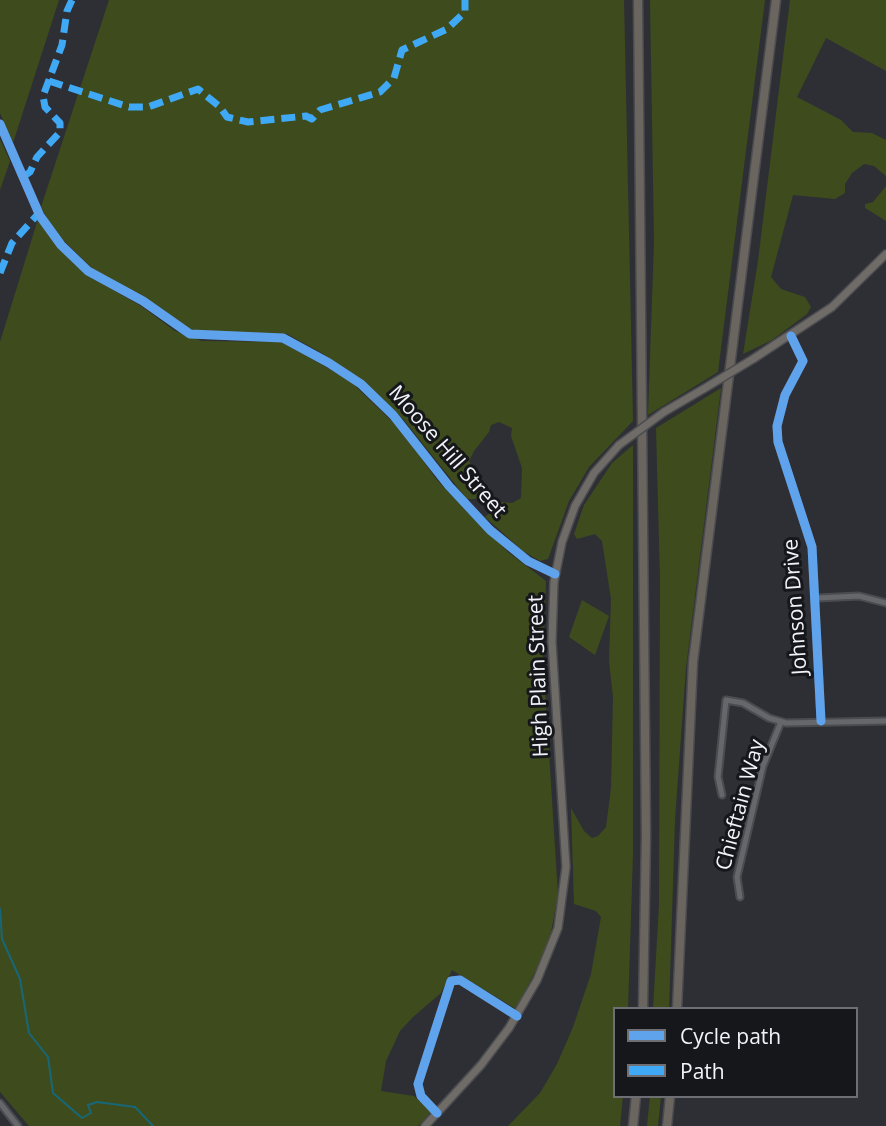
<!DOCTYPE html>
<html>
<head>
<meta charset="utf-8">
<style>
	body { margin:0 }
	#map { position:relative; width:886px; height:1126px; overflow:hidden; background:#2e2f34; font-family:"Open Sans",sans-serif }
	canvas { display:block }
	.legend { position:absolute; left:613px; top:1007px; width:245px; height:91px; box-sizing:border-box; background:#15171b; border:2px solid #6d6f74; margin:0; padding:9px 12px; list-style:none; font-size:21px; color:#f1f3f9 }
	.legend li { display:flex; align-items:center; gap:14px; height:35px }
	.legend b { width:35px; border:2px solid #6d6f74 }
</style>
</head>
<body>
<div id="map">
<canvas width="886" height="1126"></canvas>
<ul class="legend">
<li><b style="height:9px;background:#60a3ed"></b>Cycle path</li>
<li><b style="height:9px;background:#3fa9f5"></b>Path</li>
</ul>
</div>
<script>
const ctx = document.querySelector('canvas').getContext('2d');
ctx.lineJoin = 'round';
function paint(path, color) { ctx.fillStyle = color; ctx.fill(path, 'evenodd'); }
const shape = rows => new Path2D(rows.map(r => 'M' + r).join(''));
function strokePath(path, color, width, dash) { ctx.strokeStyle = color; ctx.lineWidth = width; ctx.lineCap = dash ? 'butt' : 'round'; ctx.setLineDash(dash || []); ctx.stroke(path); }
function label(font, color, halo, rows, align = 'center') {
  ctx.font = font + ' "Open Sans",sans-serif'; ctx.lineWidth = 6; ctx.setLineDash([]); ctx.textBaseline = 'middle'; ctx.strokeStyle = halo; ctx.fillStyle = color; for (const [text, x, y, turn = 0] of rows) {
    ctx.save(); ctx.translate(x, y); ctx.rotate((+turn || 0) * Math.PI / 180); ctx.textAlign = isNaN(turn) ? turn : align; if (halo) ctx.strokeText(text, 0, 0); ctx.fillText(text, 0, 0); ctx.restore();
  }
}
const green = shape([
	[0,0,59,0,13,143,0,113],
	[109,0,624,0,633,421,589,467,569,501,548,559,540,561,523,551,485,517,501,502,512,503,521,498,522,468,511,436,512,428,499,422,491,425,489,432,474,451,469,461,482,487,477,499,467,499,403,419,362,381,320,352,287,334,201,333,189,328,139,295,99,275,54,231,41,207],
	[650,0,765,0,718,372,648,415,654,242],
	[790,0,886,0,886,71,826,38,797,97,841,120,853,132,872,133,886,140,886,176,874,166,864,164,852,173,845,184,845,193,835,199,793,195,771,277,781,289,805,297,811,307,807,314,772,340,743,354,758,261],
	[0,139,10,161,0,190],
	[886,186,886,221,865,208,865,204,873,202],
	[38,219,68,258,85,274,141,306,175,331,202,341,282,342,350,381,400,429,437,480,467,512,508,552,546,581,543,658,558,895,551,932,541,960,516,1009,452,970,441,993,413,1017,400,1031,386,1061,381,1091,414,1096,431,1112,418,1126,29,1126,0,1092,0,342],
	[721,388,686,668,675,819,669,1009,653,1009,659,905,660,579,656,428],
	[633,445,633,853,628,1009,615,1009,615,1096,623,1096,620,1126,508,1126,540,1093,557,1064,573,1027,591,974,601,917,596,911,574,904,571,808,584,831,592,838,598,836,606,827,611,788,613,697,609,661,611,599,602,541,595,534,577,539,574,534,584,505,612,463],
	[582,600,609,616,595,655,569,637],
	[650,1096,661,1096,658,1126,647,1126]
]);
const stream = shape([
	[0,909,2,939,20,979,29,1033,48,1057,53,1093,82,1118,91,1113,88,1105,97,1102,135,1107,153,1126]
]);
const minor = shape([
	[0,124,40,216,61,245,88,271,143,301,190,334,283,338,329,363,361,384,393,415,449,486,490,530,528,561,555,574],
	[791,336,803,361,785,395,777,426,778,442,812,547,821,721],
	[817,598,859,596,886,603],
	[722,795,718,777,726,700,743,703,769,718,786,723,886,721],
	[740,897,737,877,763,766,781,722],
	[0,1103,18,1126],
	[437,1113,421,1096,418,1084,451,981,460,980,517,1016]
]);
const major = shape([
	[753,359,832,307,886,254],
	[664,412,705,388],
	[425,1126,481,1065,509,1028,537,980,558,928,566,867,552,642,554,582,562,542,575,506,594,473,619,445]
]);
const highway = shape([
	[638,0,646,835,643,1009],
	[677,1009,693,662,776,0],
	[633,1126,636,1096],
	[667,1126,670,1096]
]);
const majorBridge = shape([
	[705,388,753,359],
	[619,445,664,412]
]);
const quiet = shape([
	[49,81,129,107,148,107,198,89,220,107,227,117,248,122,306,116,312,119,320,110,380,92,394,78,402,50,447,29,465,12,465,0],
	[23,177,30,172,37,157,60,132,60,123,45,107,43,96,62,45,67,11,72,0],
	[0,273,12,243,39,213]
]);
const cycleway = shape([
	[0,124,40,216,61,245,88,271,143,301,190,334,283,338,329,363,361,384,393,415,449,486,490,530,528,561,555,574],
	[791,336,803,361,785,395,777,426,778,442,812,547,821,721],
	[437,1113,421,1096,418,1084,451,981,460,980,517,1016]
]);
const streetNames = [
	["Moose Hill Street",447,452,49],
	["Johnson Drive",796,607,-94],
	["High Plain Street",539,676,-92],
	["Chieftain Way",741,805,-75]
];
paint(green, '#3e4c1d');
strokePath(stream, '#186778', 2);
strokePath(minor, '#4b4c50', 9);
strokePath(major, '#4b4c50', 10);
strokePath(highway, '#4b4c50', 11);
strokePath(minor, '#66676a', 5);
strokePath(major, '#6f6b67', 7);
strokePath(highway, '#6a655e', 8);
strokePath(majorBridge, '#4b4c50', 10, []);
strokePath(majorBridge, '#6f6b67', 7);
strokePath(quiet, '#3fa9f5', 7, [14, 7]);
strokePath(cycleway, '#60a3ed', 9);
label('21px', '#f1f3f9', '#15171b', streetNames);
</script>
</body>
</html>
